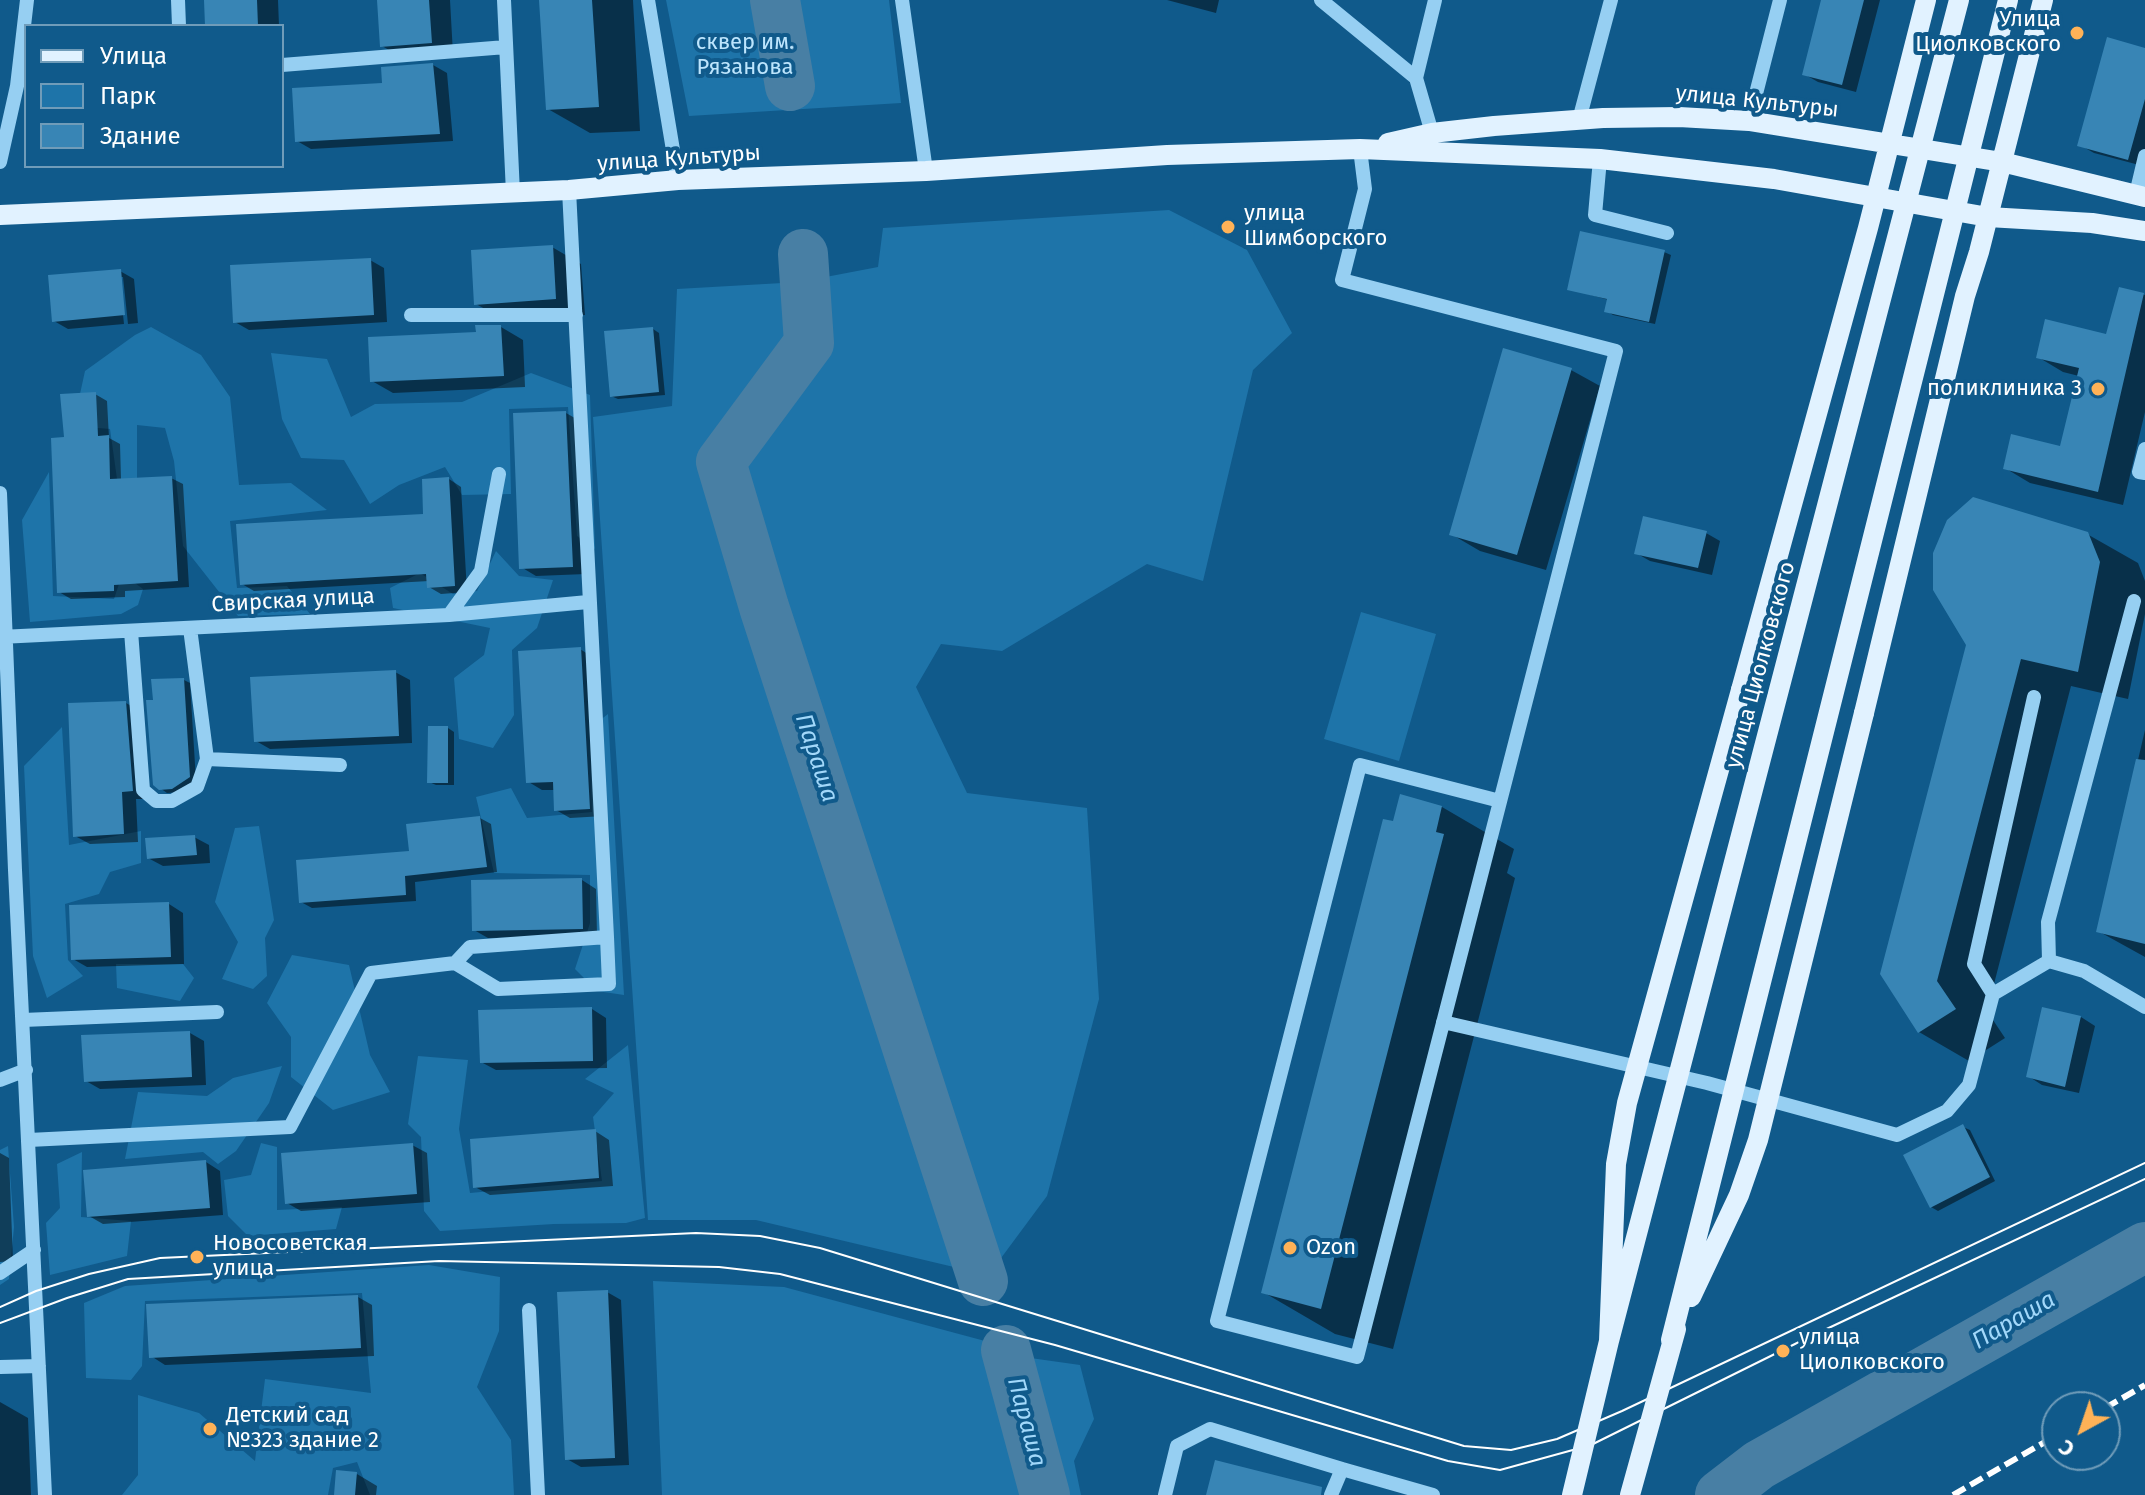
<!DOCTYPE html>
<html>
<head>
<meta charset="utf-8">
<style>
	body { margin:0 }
	#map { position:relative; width:2145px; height:1495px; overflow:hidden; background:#105a8b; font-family:"Fira Sans",sans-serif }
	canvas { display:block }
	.legend { position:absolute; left:24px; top:24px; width:260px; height:144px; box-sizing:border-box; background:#105a8b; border:2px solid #709cb9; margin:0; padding:10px 14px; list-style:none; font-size:24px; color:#fff }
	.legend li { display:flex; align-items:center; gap:16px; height:40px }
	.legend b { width:40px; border:2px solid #709cb9 }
	.north { position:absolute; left:2041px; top:1391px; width:80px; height:80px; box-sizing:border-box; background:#105a8b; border:2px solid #709cb9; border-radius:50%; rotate:220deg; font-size:22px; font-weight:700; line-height:32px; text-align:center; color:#fff }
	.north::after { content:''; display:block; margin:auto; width:28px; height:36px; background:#ffb257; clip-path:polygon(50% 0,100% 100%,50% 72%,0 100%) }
</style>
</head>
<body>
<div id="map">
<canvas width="2145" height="1495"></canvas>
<ul class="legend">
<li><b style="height:10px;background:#e1f2ff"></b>Улица</li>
<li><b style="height:22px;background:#1e74a9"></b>Парк</li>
<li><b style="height:22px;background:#3885b5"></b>Здание</li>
</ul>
<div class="north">С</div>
</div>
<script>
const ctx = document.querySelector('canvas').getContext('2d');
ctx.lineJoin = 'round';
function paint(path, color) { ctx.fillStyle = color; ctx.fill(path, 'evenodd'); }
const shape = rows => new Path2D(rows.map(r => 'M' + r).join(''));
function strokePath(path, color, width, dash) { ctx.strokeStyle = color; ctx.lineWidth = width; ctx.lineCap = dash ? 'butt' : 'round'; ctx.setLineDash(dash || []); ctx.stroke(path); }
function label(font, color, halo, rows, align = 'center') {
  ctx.font = font + ' "Fira Sans",sans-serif'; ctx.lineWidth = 8; ctx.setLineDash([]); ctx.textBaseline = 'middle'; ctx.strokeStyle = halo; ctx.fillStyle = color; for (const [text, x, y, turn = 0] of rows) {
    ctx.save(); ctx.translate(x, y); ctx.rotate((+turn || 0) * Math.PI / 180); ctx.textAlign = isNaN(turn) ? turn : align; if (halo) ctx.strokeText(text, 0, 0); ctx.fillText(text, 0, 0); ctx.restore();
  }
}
const green = shape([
	[666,0,889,0,901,103,689,116],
	[1169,210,1247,250,1292,333,1253,370,1203,581,1147,564,1002,651,941,644,916,687,967,793,1087,808,1099,999,1047,1196,987,1277,725,462,812,345,810,280,878,267,883,228],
	[800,282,805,343,717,461,972,1257,958,1268,756,1220,648,1220,593,417,672,406,677,289],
	[151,327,201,355,230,397,239,485,291,483,327,510,230,521,237,588,287,586,310,614,238,616,183,546,174,461,165,428,137,425,137,509,121,508,110,429,73,426,85,371,135,335],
	[271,353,327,359,351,417,375,404,462,402,531,373,590,395,595,549,577,536,568,407,509,409,511,494,462,495,445,467,399,485,370,504,344,460,301,458,282,419],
	[49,472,53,596,114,599,120,581,131,580,143,589,138,605,121,614,30,622,22,520],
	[496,551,519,576,553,580,537,628,512,650,514,715,493,748,459,739,454,678,484,655,490,628,393,608,390,588,420,573,453,594,477,591],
	[1361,612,1436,634,1399,761,1324,739],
	[608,714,624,995,597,991,575,969,590,923,590,875,494,873,476,797,511,788,527,818,592,812,590,728],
	[62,727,69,845,141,831,141,863,110,872,99,894,65,904,68,960,83,976,47,998,33,956,24,766],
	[259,826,274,920,265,938,267,976,253,989,222,979,238,942,215,902,235,828],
	[292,955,349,965,370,1055,390,1092,333,1110,291,1077,291,1037,267,1003],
	[116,964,183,964,194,978,180,1001,117,988],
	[628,1045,645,1218,626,1223,554,1224,440,1231,424,1211,421,1137,408,1124,418,1056,468,1060,459,1129,470,1193,602,1181,593,1117,614,1093,585,1079],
	[282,1066,269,1103,236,1151,218,1164,203,1152,125,1159,138,1092,207,1096,233,1078],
	[261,1143,277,1147,277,1210,342,1207,336,1229,248,1236,228,1216,224,1180,251,1175],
	[8,1146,14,1227,9,1279,0,1285,0,1150],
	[82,1152,81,1217,131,1221,127,1256,50,1275,46,1223,60,1208,57,1164],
	[429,1265,500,1277,499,1331,477,1387,511,1440,514,1495,370,1495,357,1462,333,1468,328,1495,122,1495,138,1475,138,1395,199,1413,255,1461,265,1379,371,1393,362,1293,145,1301,142,1366,131,1380,86,1378,84,1303,125,1286],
	[653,1281,784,1287,985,1341,988,1352,1080,1365,1094,1419,1074,1461,1081,1495,662,1495]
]);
const shadow = shape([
	[206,0,278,0,279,26,207,26],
	[379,0,450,0,453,54,403,58,382,46],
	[541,0,633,0,640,131,590,133,548,109],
	[1167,0,1219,0,1216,13],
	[1824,0,1880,0,1856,92,1818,82,1804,74],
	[2145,50,2145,157,2143,166,2094,153,2080,145],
	[433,65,447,73,453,141,311,149,297,141,384,85],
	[552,247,581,264,585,315,505,320,476,304],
	[1664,252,1671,255,1655,324,1613,315,1607,311,1609,300,1569,289],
	[370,260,384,268,387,322,249,330,235,322],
	[120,271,134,279,138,323,128,324,123,277,119,277,124,324,68,329,54,321],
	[2120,289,2145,295,2145,412,2123,505,2030,483,2005,468,2062,448,2079,376,2063,372,2038,357,2108,337],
	[501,327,523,340,525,387,393,393,372,381],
	[653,329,659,333,665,395,618,399,611,396],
	[1571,370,1600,386,1546,570,1480,551,1451,534],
	[95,394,107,401,109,438,120,444,121,480,171,478,183,484,189,587,125,591,125,597,71,599,59,592,66,439],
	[566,413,580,421,586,574,536,576,521,567],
	[449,479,461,487,467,592,441,594,429,587,429,581,254,591,242,584,425,515],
	[1706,533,1720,541,1712,575,1650,561,1636,553],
	[2087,534,2138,563,2145,581,2145,614,2128,699,2071,686,1987,1011,2005,1038,1969,1061,1919,1032,1968,644],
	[580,649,594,658,604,816,570,818,556,810,555,790,542,790,527,781],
	[395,672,410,680,412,743,270,749,256,741],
	[184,680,190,683,196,781,180,792,167,793,160,788,155,702],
	[126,703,140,711,147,799,136,799,138,842,90,844,75,836],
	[448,728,454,732,454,785,436,785,429,782],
	[2145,730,2145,957,2098,931],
	[1401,797,1442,807,1514,849,1507,873,1515,878,1393,1349,1335,1334,1263,1292],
	[480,818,491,824,497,872,415,882,416,901,312,908,301,902,412,853],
	[194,837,209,845,210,863,163,866,148,858],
	[582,880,596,889,597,936,488,938,474,930],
	[169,904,183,913,184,964,87,967,73,959],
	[592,1009,606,1018,607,1068,496,1070,481,1062],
	[2081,1017,2095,1026,2079,1093,2042,1085,2028,1076],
	[190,1033,204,1041,206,1085,100,1089,86,1081],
	[1963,1127,1970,1130,1995,1181,1938,1211,1931,1207],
	[595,1131,609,1140,613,1186,490,1195,475,1187],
	[412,1145,427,1153,430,1202,301,1211,287,1203],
	[0,1153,9,1158,13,1261,0,1262],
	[206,1162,220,1171,223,1215,103,1224,89,1216],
	[607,1292,621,1300,629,1465,581,1467,567,1459],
	[358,1297,372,1305,374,1356,165,1365,151,1356],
	[0,1402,28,1418,31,1495,0,1495],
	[357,1474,377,1486,376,1495,336,1495]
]);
const river = shape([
	[775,0,790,86],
	[803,254,809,343,721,462,764,607,983,1281],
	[1006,1350,1045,1495],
	[1720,1495,1759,1465,2145,1247]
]);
const building = shape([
	[204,0,257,0,258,26,205,26],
	[377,0,429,0,432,43,380,47],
	[539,0,592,0,599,107,546,110],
	[1821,0,1864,0,1842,85,1802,75],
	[2107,37,2145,48,2145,99,2128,160,2077,146],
	[433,63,440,134,295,142,292,88,382,83,381,67],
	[1580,231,1665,250,1649,322,1604,312,1607,299,1567,290],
	[553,245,556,299,474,305,471,250],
	[371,258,374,315,233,323,230,265],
	[121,269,125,315,52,322,48,275],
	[2119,287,2144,293,2098,492,2003,469,2011,434,2060,446,2079,368,2036,358,2045,319,2106,334],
	[475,325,501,325,504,376,370,382,368,337,476,332],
	[653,327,659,392,610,397,604,331],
	[1503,348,1572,368,1517,555,1449,535],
	[96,392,98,436,109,435,110,479,172,476,178,581,114,585,114,591,57,593,51,438,64,437,60,394],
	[566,411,573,567,519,569,513,413],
	[449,477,455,586,427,588,426,574,240,585,236,524,423,514,422,479],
	[1973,497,2088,532,2100,562,2078,672,2021,659,1937,981,1956,1009,1918,1033,1880,974,1966,645,1933,590,1933,553,1947,520],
	[1643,516,1707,531,1698,568,1634,554],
	[581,647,590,809,554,811,553,782,526,783,518,651],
	[396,670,399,736,254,742,250,677],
	[184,678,190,777,172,789,159,790,153,785,146,700,153,700,151,679],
	[126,701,133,791,122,792,124,834,73,837,68,703],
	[428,726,448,726,448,783,427,783],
	[2136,759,2145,760,2145,944,2096,932],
	[1400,794,1442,806,1436,832,1444,834,1321,1309,1261,1293,1383,819,1393,821],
	[480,816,487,867,405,876,406,895,299,903,296,860,409,851,406,824],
	[195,835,197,855,147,859,145,838],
	[582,878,583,929,472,931,471,880],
	[169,902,171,957,71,960,69,905],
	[592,1007,593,1061,480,1063,478,1010],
	[2042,1007,2081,1016,2065,1087,2026,1077],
	[190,1031,192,1077,84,1082,81,1035],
	[1963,1124,1990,1177,1930,1208,1903,1155],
	[596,1129,599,1178,473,1188,470,1139],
	[413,1143,417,1194,285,1204,281,1153],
	[206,1160,210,1208,87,1217,83,1170],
	[608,1290,615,1458,565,1460,557,1292],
	[358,1295,361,1348,149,1358,146,1304],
	[1215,1460,1322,1487,1321,1495,1206,1495],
	[336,1470,357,1472,355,1495,334,1495]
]);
const minor = shape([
	[178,0,179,26],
	[504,0,513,193],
	[648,0,678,180],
	[902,0,926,171],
	[1321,0,1416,78],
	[282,65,506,47],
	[1579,120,1611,0],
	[1749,121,1780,0],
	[1432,133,1416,78,1435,0],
	[1360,149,1365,189,1342,280,1616,351,1357,1357,1217,1321,1360,765,1500,801],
	[1600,159,1595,215,1667,233],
	[0,162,17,86,27,0],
	[2136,194,2145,156],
	[411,315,576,315],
	[2145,449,2139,472,2145,473],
	[0,493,15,870,45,1495],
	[449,615,481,571,499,474],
	[131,631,143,790,156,801,172,801,197,787,207,759,190,628],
	[0,637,449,615,588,602],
	[207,759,340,765],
	[2049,961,2048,922,2134,601],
	[455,963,498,989,609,984,607,937],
	[1993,994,2049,961,2084,971,2145,1007],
	[23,1020,217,1012],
	[1443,1022,1707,1083,1897,1135,1947,1111,1969,1085,1993,994,1974,964,2034,697],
	[0,1080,26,1070],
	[29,1140,290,1127,371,973,455,963,470,947,607,937,569,190],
	[0,1273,34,1250],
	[529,1310,538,1495],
	[0,1367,39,1366],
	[1165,1495,1177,1446,1210,1429,1342,1469],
	[1331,1495,1342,1469,1433,1495]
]);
const major = shape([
	[1388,143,1432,133,1494,126,1603,118,1679,117,1749,121,2002,162,2145,197],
	[0,215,569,190,678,180,926,171,1167,155,1360,149,1600,159,1774,179,1988,217,2092,223,2145,231],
	[1741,690,1868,228,1926,0],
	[1864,713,1965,296,1979,252,2043,0]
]);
const tram = shape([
	[0,1307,36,1291,89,1274,160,1258,696,1233,760,1236,820,1248,1464,1446,1511,1450,1557,1439,1622,1411,2145,1163],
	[0,1323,67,1298,128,1279,439,1261,719,1267,780,1274,1055,1345,1448,1461,1500,1470,1591,1445,1801,1341,2145,1179]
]);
const rail = shape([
	[2105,1408,2145,1385],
	[1953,1495,2057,1435]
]);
const majorBridge = shape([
	[1691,1297,1739,1195,1758,1140,1864,713],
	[1671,1340,2008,0],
	[1609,1341,1959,0],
	[1572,1495,1609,1341,1616,1164,1627,1103,1741,690],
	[1630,1495,1676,1329]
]);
const markers = [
	[2077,33,8,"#ffb257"],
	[1228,227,8,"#ffb257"],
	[2098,389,8,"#ffb257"],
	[1290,1248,8,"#ffb257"],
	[197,1257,8,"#ffb257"],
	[1783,1351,8,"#ffb257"],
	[210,1429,8,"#ffb257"]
];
const poiNames = [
	["Улица",2061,20,"right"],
	["Циолковского",2061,45,"right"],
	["улица",1244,214],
	["Шимборского",1244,239],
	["поликлиника 3",2082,389,"right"],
	["Новосоветская",213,1244],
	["улица",213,1269],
	["Ozon",1306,1248],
	["улица",1799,1338],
	["Циолковского",1799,1363],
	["Детский сад",226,1416],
	["№323 здание 2",226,1441]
];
const parkNames = [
	["сквер им.",745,43],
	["Рязанова",745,68]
];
const streetNames = [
	["улица Культуры",1757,102,6],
	["улица Культуры",679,159,-4],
	["Свирская улица",293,601,-3],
	["улица Циолковского",1761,665,-75]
];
const waterNames = [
	["Параша",816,758,72],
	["Параша",2014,1321,-30],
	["Параша",1026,1422,75]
];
paint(green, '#1e74a9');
paint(shadow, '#0007');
strokePath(river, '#487fa4', 50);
paint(building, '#3885b5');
strokePath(minor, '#96cff2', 14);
strokePath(major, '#e1f2ff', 20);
strokePath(tram, '#fff', 2);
strokePath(rail, '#fff', 6, [14, 6]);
strokePath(majorBridge, '#e1f2ff', 20);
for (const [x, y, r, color] of markers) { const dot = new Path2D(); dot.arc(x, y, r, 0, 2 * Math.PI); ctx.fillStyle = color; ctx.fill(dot); strokePath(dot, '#105a8b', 3); }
label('22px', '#fff', '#105a8b', poiNames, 'left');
label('22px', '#bde5fd', '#105a8b', parkNames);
label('22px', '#fff', '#105a8b', streetNames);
label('italic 24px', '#a2d8fa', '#105a8b', waterNames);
</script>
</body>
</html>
